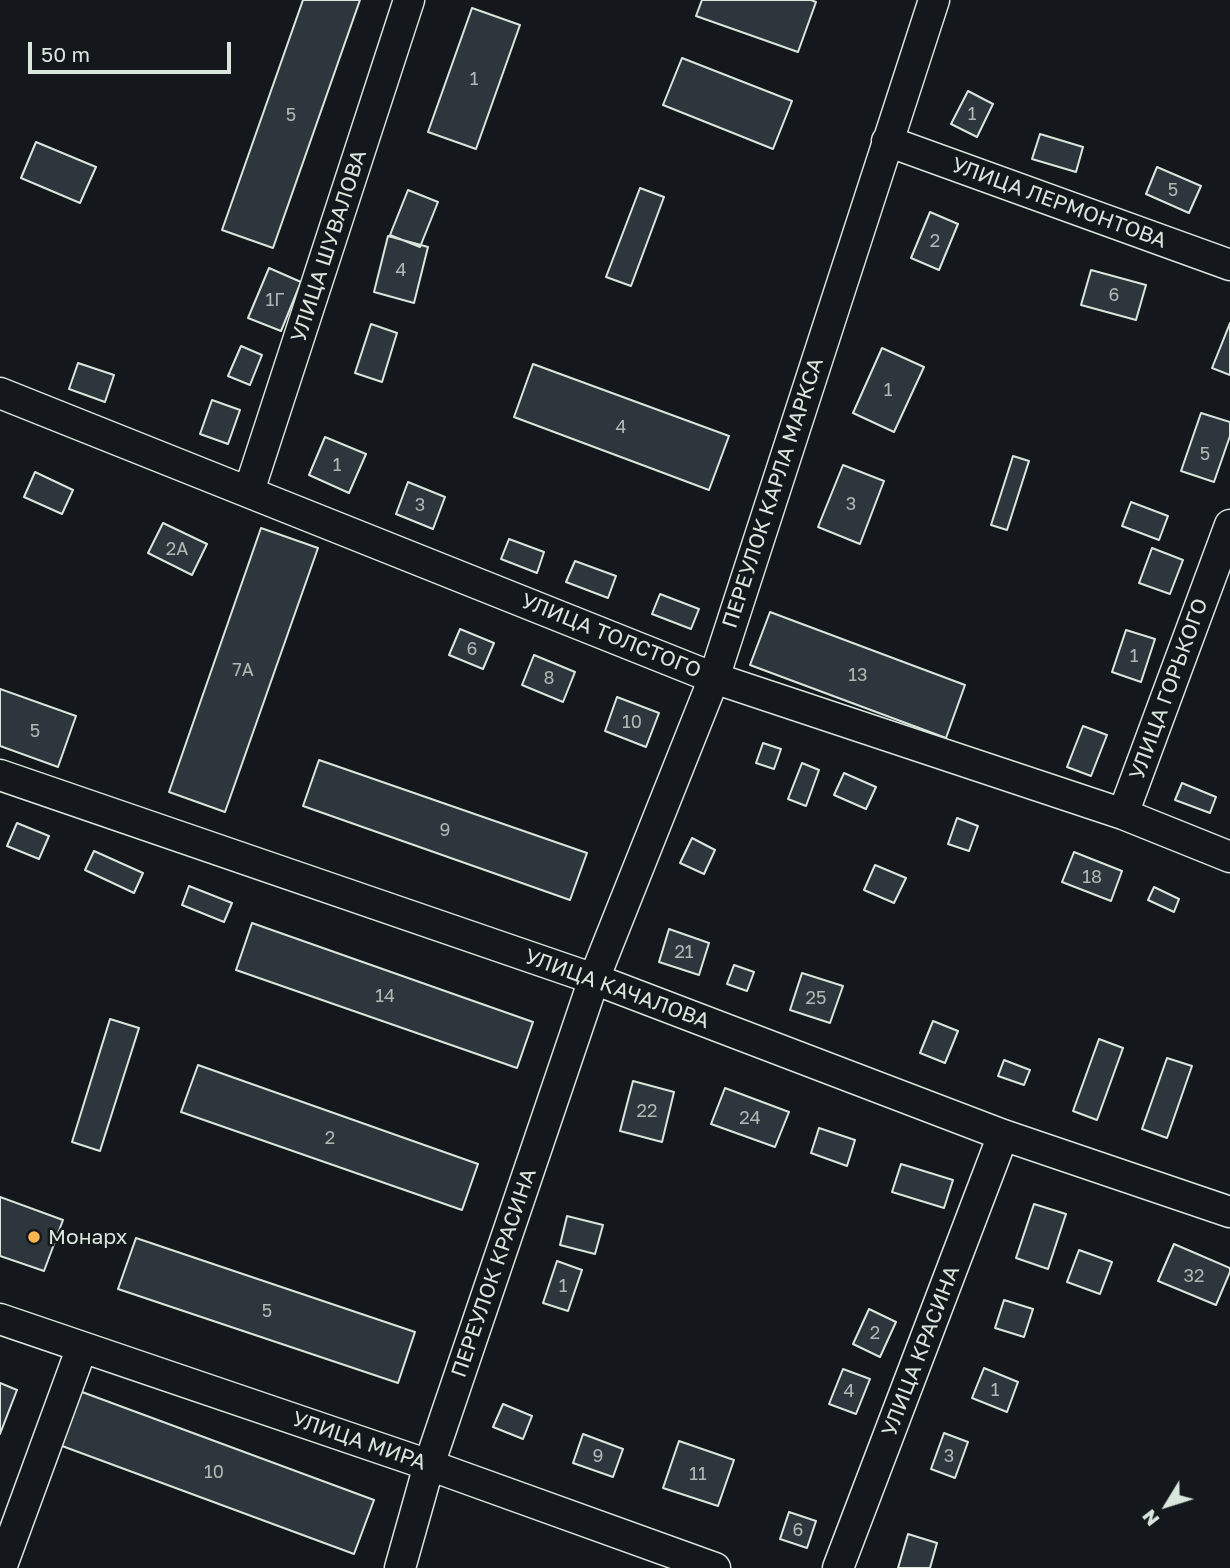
<!DOCTYPE html>
<html>
<head>
<meta charset="utf-8">
<style>
	body { margin:0 }
	#map { position:relative; width:1230px; height:1568px; overflow:hidden; background:#14181c; font-family:"Golos Text",sans-serif }
	canvas { display:block }
	.north { position:absolute; left:1132px; top:1470px; width:70px; height:70px; -webkit-text-stroke:5px #14181c; paint-order:stroke; rotate:232deg; font-size:19px; font-weight:700; line-height:28px; text-align:center; color:#d8e6dc }
	.north::after { content:''; display:block; margin:auto; width:24px; height:32px; background:#d8e6dc; clip-path:polygon(50% 0,100% 100%,50% 72%,0 100%) }
	.scale { position:absolute; left:28px; top:42px; width:203px; height:32px; box-sizing:border-box; border:4px solid #d8e6dc; border-top:0; padding-left:9px; font-size:21px; line-height:24px; white-space:nowrap; color:#d8e6dc; -webkit-text-stroke:5px #14181c; paint-order:stroke }
</style>
</head>
<body>
<div id="map">
<canvas width="1230" height="1568"></canvas>
<div class="north">N</div>
<div class="scale">50 m</div>
</div>
<script>
const ctx = document.querySelector('canvas').getContext('2d');
ctx.lineJoin = 'round';
function paint(path, color) { ctx.fillStyle = color; ctx.fill(path, 'evenodd'); }
const shape = rows => new Path2D(rows.map(r => 'M' + r).join(''));
function strokePath(path, color, width, dash) { ctx.strokeStyle = color; ctx.lineWidth = width; ctx.lineCap = dash ? 'butt' : 'round'; ctx.setLineDash(dash || []); ctx.stroke(path); }
function label(font, color, halo, rows, align = 'center') {
  ctx.font = font + ' "Golos Text",sans-serif'; ctx.lineWidth = 5; ctx.setLineDash([]); ctx.textBaseline = 'middle'; ctx.strokeStyle = halo; ctx.fillStyle = color; for (const [text, x, y, turn = 0] of rows) {
    ctx.save(); ctx.translate(x, y); ctx.rotate((+turn || 0) * Math.PI / 180); ctx.textAlign = isNaN(turn) ? turn : align; if (halo) ctx.strokeText(text, 0, 0); ctx.fillText(text, 0, 0); ctx.restore();
  }
}
const building = shape([
	[303,0,360,0,273,248,222,230,303,0],
	[702,0,811,0,816,2,798,52,696,16,702,0],
	[472,8,520,25,476,149,428,132,472,8],
	[682,58,792,101,773,149,663,105,682,58],
	[968,91,993,104,977,137,951,124,968,91],
	[1040,134,1083,147,1076,172,1032,159,1040,134],
	[36,142,96,167,80,203,21,178,36,142],
	[1157,167,1201,186,1189,213,1146,194,1157,167],
	[640,188,664,197,631,286,606,277,640,188],
	[408,190,438,202,420,247,390,235,408,190],
	[930,212,958,224,939,270,911,258,930,212],
	[388,236,428,247,414,303,374,292,388,236],
	[269,268,301,282,281,331,248,318,269,268],
	[1091,270,1146,285,1136,320,1081,305,1091,270],
	[1230,323,1230,375,1212,368,1230,323],
	[371,324,397,333,382,382,355,373,371,324],
	[241,346,262,355,250,385,228,376,241,346],
	[882,348,924,367,894,432,853,413,882,348],
	[78,363,114,375,105,402,69,389,78,363],
	[533,364,729,436,709,490,514,417,533,364],
	[212,400,240,410,228,444,200,434,212,400],
	[1201,413,1230,422,1230,436,1214,482,1181,471,1201,413],
	[325,437,366,454,349,493,309,475,325,437],
	[1013,456,1029,461,1007,530,991,525,1013,456],
	[843,465,884,481,860,544,818,527,843,465],
	[35,472,73,490,62,514,24,497,35,472],
	[408,482,445,497,433,529,396,514,408,482],
	[1131,502,1168,516,1159,540,1122,526,1131,502],
	[163,523,207,544,192,575,148,553,163,523],
	[261,528,318,548,225,812,169,792,261,528],
	[509,539,544,552,537,573,501,559,509,539],
	[1152,548,1183,560,1170,594,1139,583,1152,548],
	[575,561,616,576,608,598,566,582,575,561],
	[660,594,699,609,691,629,652,614,660,594],
	[770,612,965,685,946,738,750,665,770,612],
	[460,629,494,643,483,669,449,655,460,629],
	[1126,630,1155,639,1141,682,1112,672,1126,630],
	[534,655,575,672,563,702,522,685,534,655],
	[0,689,76,716,58,767,0,746,0,689],
	[617,697,659,713,646,747,605,731,617,697],
	[1083,726,1107,735,1091,776,1067,767,1083,726],
	[763,743,781,749,774,769,756,763,763,743],
	[319,760,587,853,570,900,303,806,319,760],
	[802,763,819,770,806,806,788,799,802,763],
	[844,773,876,787,866,809,834,795,844,773],
	[1182,783,1216,797,1210,813,1175,800,1182,783],
	[957,818,978,826,969,851,948,844,957,818],
	[17,823,49,836,39,859,7,846,17,823],
	[692,838,715,850,704,874,680,863,692,838],
	[94,851,143,873,134,893,85,870,94,851],
	[1074,852,1122,871,1111,901,1062,882,1074,852],
	[875,865,906,878,894,903,864,890,875,865],
	[189,886,232,903,224,922,182,905,189,886],
	[1154,887,1179,899,1174,912,1148,900,1154,887],
	[252,923,533,1022,517,1068,236,970,252,923],
	[669,929,709,943,699,975,659,962,669,929],
	[734,965,754,972,747,991,727,984,734,965],
	[802,973,843,986,830,1023,790,1010,802,973],
	[110,1019,139,1028,100,1151,72,1142,110,1019],
	[933,1021,958,1031,945,1063,920,1053,933,1021],
	[1099,1039,1123,1048,1097,1120,1073,1111,1099,1039],
	[1167,1058,1192,1066,1167,1138,1142,1129,1167,1058],
	[1004,1060,1030,1070,1024,1085,998,1076,1004,1060],
	[198,1065,478,1164,462,1210,181,1112,198,1065],
	[633,1081,674,1092,662,1142,620,1131,633,1081],
	[725,1088,789,1112,775,1147,711,1124,725,1088],
	[819,1128,855,1140,847,1166,811,1153,819,1128],
	[901,1164,953,1180,944,1208,892,1192,901,1164],
	[0,1197,63,1220,44,1271,0,1256,0,1197],
	[1034,1204,1066,1214,1048,1269,1016,1258,1034,1204],
	[567,1216,603,1225,595,1254,560,1245,567,1216],
	[136,1238,415,1332,398,1383,118,1289,136,1238],
	[1174,1244,1230,1268,1230,1272,1216,1305,1158,1281,1174,1244],
	[1079,1250,1112,1262,1100,1294,1067,1282,1079,1250],
	[557,1261,582,1270,568,1311,543,1303,557,1261],
	[1004,1300,1033,1309,1024,1337,995,1328,1004,1300],
	[869,1309,896,1322,880,1357,853,1344,869,1309],
	[984,1368,1018,1382,1007,1412,972,1398,984,1368],
	[843,1369,870,1379,856,1414,829,1404,843,1369],
	[0,1383,17,1390,0,1434,0,1383],
	[74,1389,374,1500,354,1554,54,1443,74,1389],
	[503,1404,532,1416,523,1439,493,1427,503,1404],
	[944,1433,968,1442,955,1478,931,1469,944,1433],
	[583,1434,623,1449,613,1477,573,1463,583,1434],
	[679,1441,734,1460,718,1506,663,1488,679,1441],
	[789,1512,816,1521,807,1548,780,1539,789,1512],
	[908,1534,937,1543,930,1568,898,1568,908,1534]
]);
const minor = shape([
	[887,141,1230,265],
	[0,393,714,678,1123,814,1230,857],
	[249,491,409,0],
	[0,775,594,979,1003,1135,1230,1212],
	[1123,814,1230,525],
	[0,1319,429,1465,715,1568],
	[1,1568,82,1347],
	[400,1568,429,1465,594,979,714,678,934,0],
	[838,1568,1003,1135]
]);
const markers = [
	[34,1237,7,"#ffb74d"]
];
const numberNames = [
	["1",474,79],
	["1",972,114],
	["5",291,115],
	["5",1173,190],
	["2",935,241],
	["4",401,270],
	["6",1114,295],
	["1Г",275,300],
	["1",888,390],
	["4",621,427],
	["5",1205,454],
	["1",337,465],
	["3",851,504],
	["3",420,505],
	["2А",177,549],
	["6",472,649],
	["1",1134,656],
	["7А",243,670],
	["13",858,675],
	["8",549,678],
	["10",632,722],
	["5",35,731],
	["9",445,830],
	["18",1092,877],
	["21",684,952],
	["14",385,996],
	["25",816,998],
	["22",647,1111],
	["24",750,1118],
	["2",330,1138],
	["32",1194,1276],
	["1",563,1286],
	["5",267,1311],
	["2",875,1333],
	["1",995,1390],
	["4",849,1391],
	["9",598,1456],
	["3",949,1456],
	["10",214,1472],
	["11",698,1474],
	["6",798,1530]
];
const streetNames = [
	["УЛИЦА ЛЕРМОНТОВА",1059,203,20],
	["УЛИЦА ШУВАЛОВА",329,246,-72],
	["ПЕРЕУЛОК КАРЛА МАРКСА",773,493,-72],
	["УЛИЦА ТОЛСТОГО",611,636,22],
	["УЛИЦА ГОРЬКОГО",1169,689,-70],
	["УЛИЦА КАЧАЛОВА",617,989,20],
	["ПЕРЕУЛОК КРАСИНА",494,1273,-71],
	["УЛИЦА КРАСИНА",921,1351,-69],
	["УЛИЦА МИРА",359,1441,19]
];
const poiNames = [
	["Монарх",48,1237]
];
paint(building, '#2c363c');
strokePath(building, '#d8e6dc', 2);
strokePath(minor, '#d8e6dc', 33);
strokePath(minor, '#14181c', 30);
for (const [x, y, r, color] of markers) { const dot = new Path2D(); dot.arc(x, y, r, 0, 2 * Math.PI); ctx.fillStyle = color; ctx.fill(dot); strokePath(dot, '#14181c', 2.5); }
label('18px', '#adbab4', null, numberNames);
label('21px', '#d8e6dc', '#14181c', streetNames);
label('21px', '#d8e6dc', '#14181c', poiNames, 'left');
</script>
</body>
</html>
